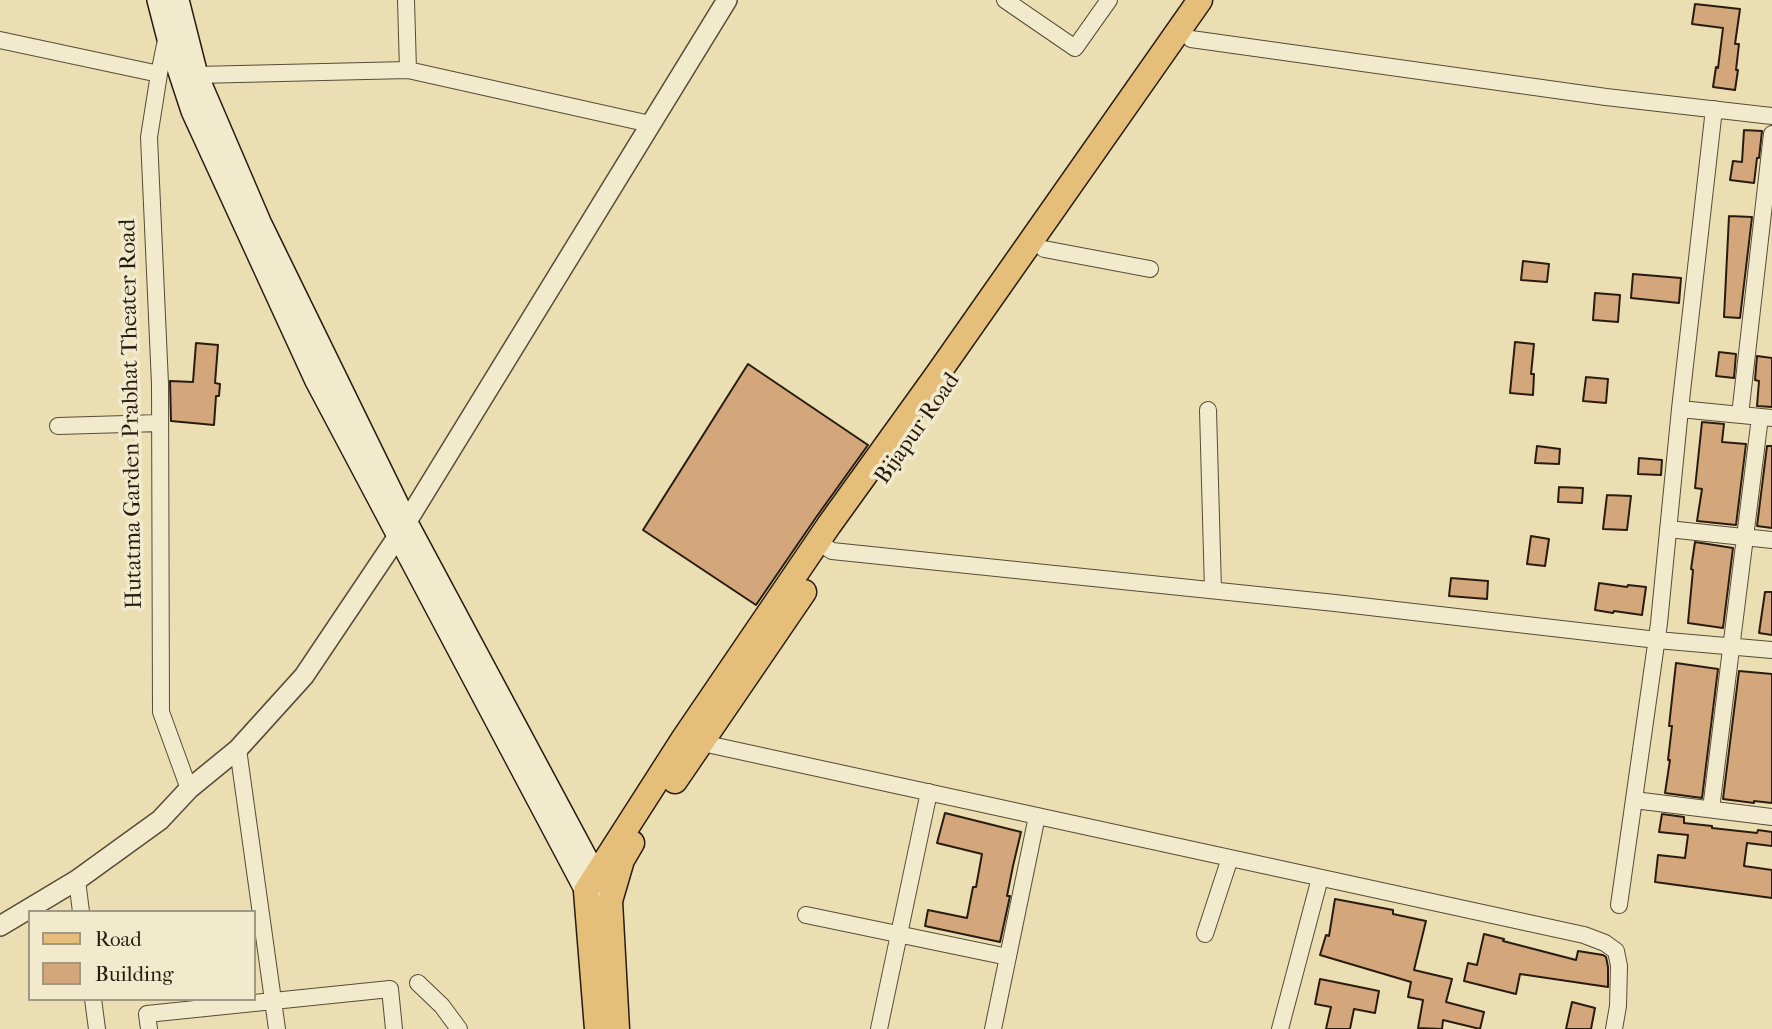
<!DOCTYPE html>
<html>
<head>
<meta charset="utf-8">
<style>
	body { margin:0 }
	#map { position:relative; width:1772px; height:1029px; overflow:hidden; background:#eadeb2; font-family:"IM FELL French Canon",serif }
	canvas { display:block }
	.legend { position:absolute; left:28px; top:910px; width:228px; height:91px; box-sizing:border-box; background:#f1eacd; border:2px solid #a19881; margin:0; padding:9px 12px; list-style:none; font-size:21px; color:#281c10 }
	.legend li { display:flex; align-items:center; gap:14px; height:35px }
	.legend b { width:35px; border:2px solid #a19881 }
</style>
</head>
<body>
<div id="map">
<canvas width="1772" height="1029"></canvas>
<ul class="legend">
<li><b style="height:9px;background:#e5bf79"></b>Road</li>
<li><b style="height:19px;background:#d4a67c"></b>Building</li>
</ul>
</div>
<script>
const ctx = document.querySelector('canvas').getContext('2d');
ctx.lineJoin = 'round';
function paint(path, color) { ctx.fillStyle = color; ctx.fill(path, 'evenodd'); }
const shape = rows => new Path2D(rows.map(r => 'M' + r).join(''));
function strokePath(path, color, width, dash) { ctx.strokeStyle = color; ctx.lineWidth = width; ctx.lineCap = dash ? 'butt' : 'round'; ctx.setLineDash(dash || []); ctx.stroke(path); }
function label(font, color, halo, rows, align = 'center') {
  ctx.font = font + ' "IM FELL French Canon",serif'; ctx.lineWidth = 7; ctx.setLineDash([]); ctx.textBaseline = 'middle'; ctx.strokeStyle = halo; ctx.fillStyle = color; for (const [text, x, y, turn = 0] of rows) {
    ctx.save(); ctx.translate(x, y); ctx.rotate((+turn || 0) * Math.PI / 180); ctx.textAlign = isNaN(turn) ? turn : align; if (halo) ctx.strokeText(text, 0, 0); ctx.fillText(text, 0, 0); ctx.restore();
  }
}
const building = shape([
	[1695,4,1740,9,1735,44,1739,44,1736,70,1738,70,1735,90,1713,87,1716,67,1718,68,1723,28,1692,24,1695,4],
	[1744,130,1762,131,1759,158,1757,158,1754,183,1730,180,1733,161,1742,162,1744,130],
	[1729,216,1752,217,1740,318,1724,317,1729,216],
	[1523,261,1549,264,1547,282,1521,280,1523,261],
	[1633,274,1681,278,1679,303,1631,298,1633,274],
	[1595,293,1620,295,1618,322,1593,320,1595,293],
	[1515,342,1534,344,1531,374,1534,374,1533,395,1510,393,1515,342],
	[196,343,218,345,215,383,220,384,219,396,216,396,214,425,171,421,170,381,193,382,196,343],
	[1719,352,1736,354,1734,378,1716,376,1719,352],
	[1757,356,1772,358,1772,407,1757,406,1759,381,1755,380,1757,356],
	[748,364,868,445,817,516,756,605,643,530,748,364],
	[1586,377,1608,379,1606,403,1583,401,1586,377],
	[1702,422,1724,424,1722,442,1746,444,1736,525,1697,521,1702,489,1695,488,1702,422],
	[1537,446,1560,449,1559,464,1535,463,1537,446],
	[1767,446,1772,446,1772,528,1757,526,1767,446],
	[1639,458,1662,460,1661,475,1638,474,1639,458],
	[1559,487,1583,488,1582,503,1558,502,1559,487],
	[1607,495,1631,496,1627,530,1603,529,1607,495],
	[1531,536,1549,539,1545,566,1527,564,1531,536],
	[1695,542,1733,548,1723,628,1688,623,1693,570,1691,569,1695,542],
	[1451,578,1488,581,1487,599,1449,596,1451,578],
	[1599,583,1627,587,1628,585,1646,587,1642,615,1614,611,1613,613,1595,610,1599,583],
	[1765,592,1772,592,1772,635,1759,633,1765,592],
	[1676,663,1718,669,1702,798,1665,793,1670,760,1668,760,1672,726,1669,726,1676,663],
	[1739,671,1772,674,1772,803,1754,801,1754,803,1723,799,1739,671],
	[945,813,1021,832,1013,866,1007,896,1010,896,1000,942,925,926,928,910,967,918,973,887,976,887,982,854,937,843,945,813],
	[1662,814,1684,817,1684,823,1712,826,1712,828,1757,833,1758,830,1772,832,1772,846,1747,843,1744,866,1772,870,1772,898,1655,882,1658,855,1685,858,1688,835,1659,832,1662,814],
	[1335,899,1393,910,1393,914,1426,921,1414,970,1452,979,1446,1002,1484,1012,1480,1029,1443,1020,1442,1029,1418,1028,1423,1000,1408,997,1411,982,1320,955,1326,935,1329,936,1335,899],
	[1484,934,1504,939,1503,941,1576,960,1578,951,1603,955,1606,957,1608,967,1608,987,1520,974,1516,994,1464,981,1468,963,1477,965,1484,934],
	[1320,979,1379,991,1375,1013,1354,1009,1350,1029,1326,1029,1331,1007,1315,1004,1320,979],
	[1572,1002,1595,1008,1591,1029,1566,1029,1572,1002]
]);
const minor = shape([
	[406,0,408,70],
	[1005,0,1075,48,1109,0],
	[167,35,159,74,149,137,160,384,161,712,189,789],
	[1191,39,1606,97,1772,116],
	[0,40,159,74],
	[197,75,408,70,650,124],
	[1044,249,1150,269],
	[1680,409,1772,418],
	[1208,410,1213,590],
	[1740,415,1772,134],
	[58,426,160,423],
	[1668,529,1772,540],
	[818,542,832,551,1335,603,1657,640,1772,650],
	[693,741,1584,935,1605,943,1616,951,1619,966,1618,1006,1614,1029],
	[238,749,277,1029],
	[1634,800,1772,817],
	[1711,809,1760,417],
	[77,880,81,912],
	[1619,905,1659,623,1680,409,1714,109],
	[806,915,1008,957],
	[1205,934,1230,858],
	[418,983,442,1006,459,1029],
	[93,999,97,1029],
	[149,1029,147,1014,390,989,394,1029],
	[879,1029,929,792],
	[993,1029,1037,816],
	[1280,1029,1320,878]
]);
const tertiary = shape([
	[0,926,77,880,160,820,189,789,238,749,304,676,398,536,727,0]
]);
const secondary = shape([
	[158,0,167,35,192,111,316,381,586,891,597,896],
	[178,0,197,75,260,222,406,521,602,887]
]);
const primary = shape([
	[675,781,804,592],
	[597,1029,586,891,684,738,829,525,937,375,1200,0],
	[617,1029,610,901,622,860,632,843]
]);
const streetNames = [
	["Hutatma Garden Prabhat Theater Road",132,414,-91],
	["Bijapur Road",918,429,-55]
];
paint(building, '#d4a67c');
strokePath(building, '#281c10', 2);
strokePath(minor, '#584c38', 18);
strokePath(tertiary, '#584c38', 22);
strokePath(secondary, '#281c10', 24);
strokePath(primary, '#281c10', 27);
strokePath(minor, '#f1eacd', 16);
strokePath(tertiary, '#f1eacd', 19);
strokePath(secondary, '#f1eacd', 21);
strokePath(primary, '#e5bf79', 24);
label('23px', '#281c10', '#f1eacd', streetNames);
</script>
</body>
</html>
